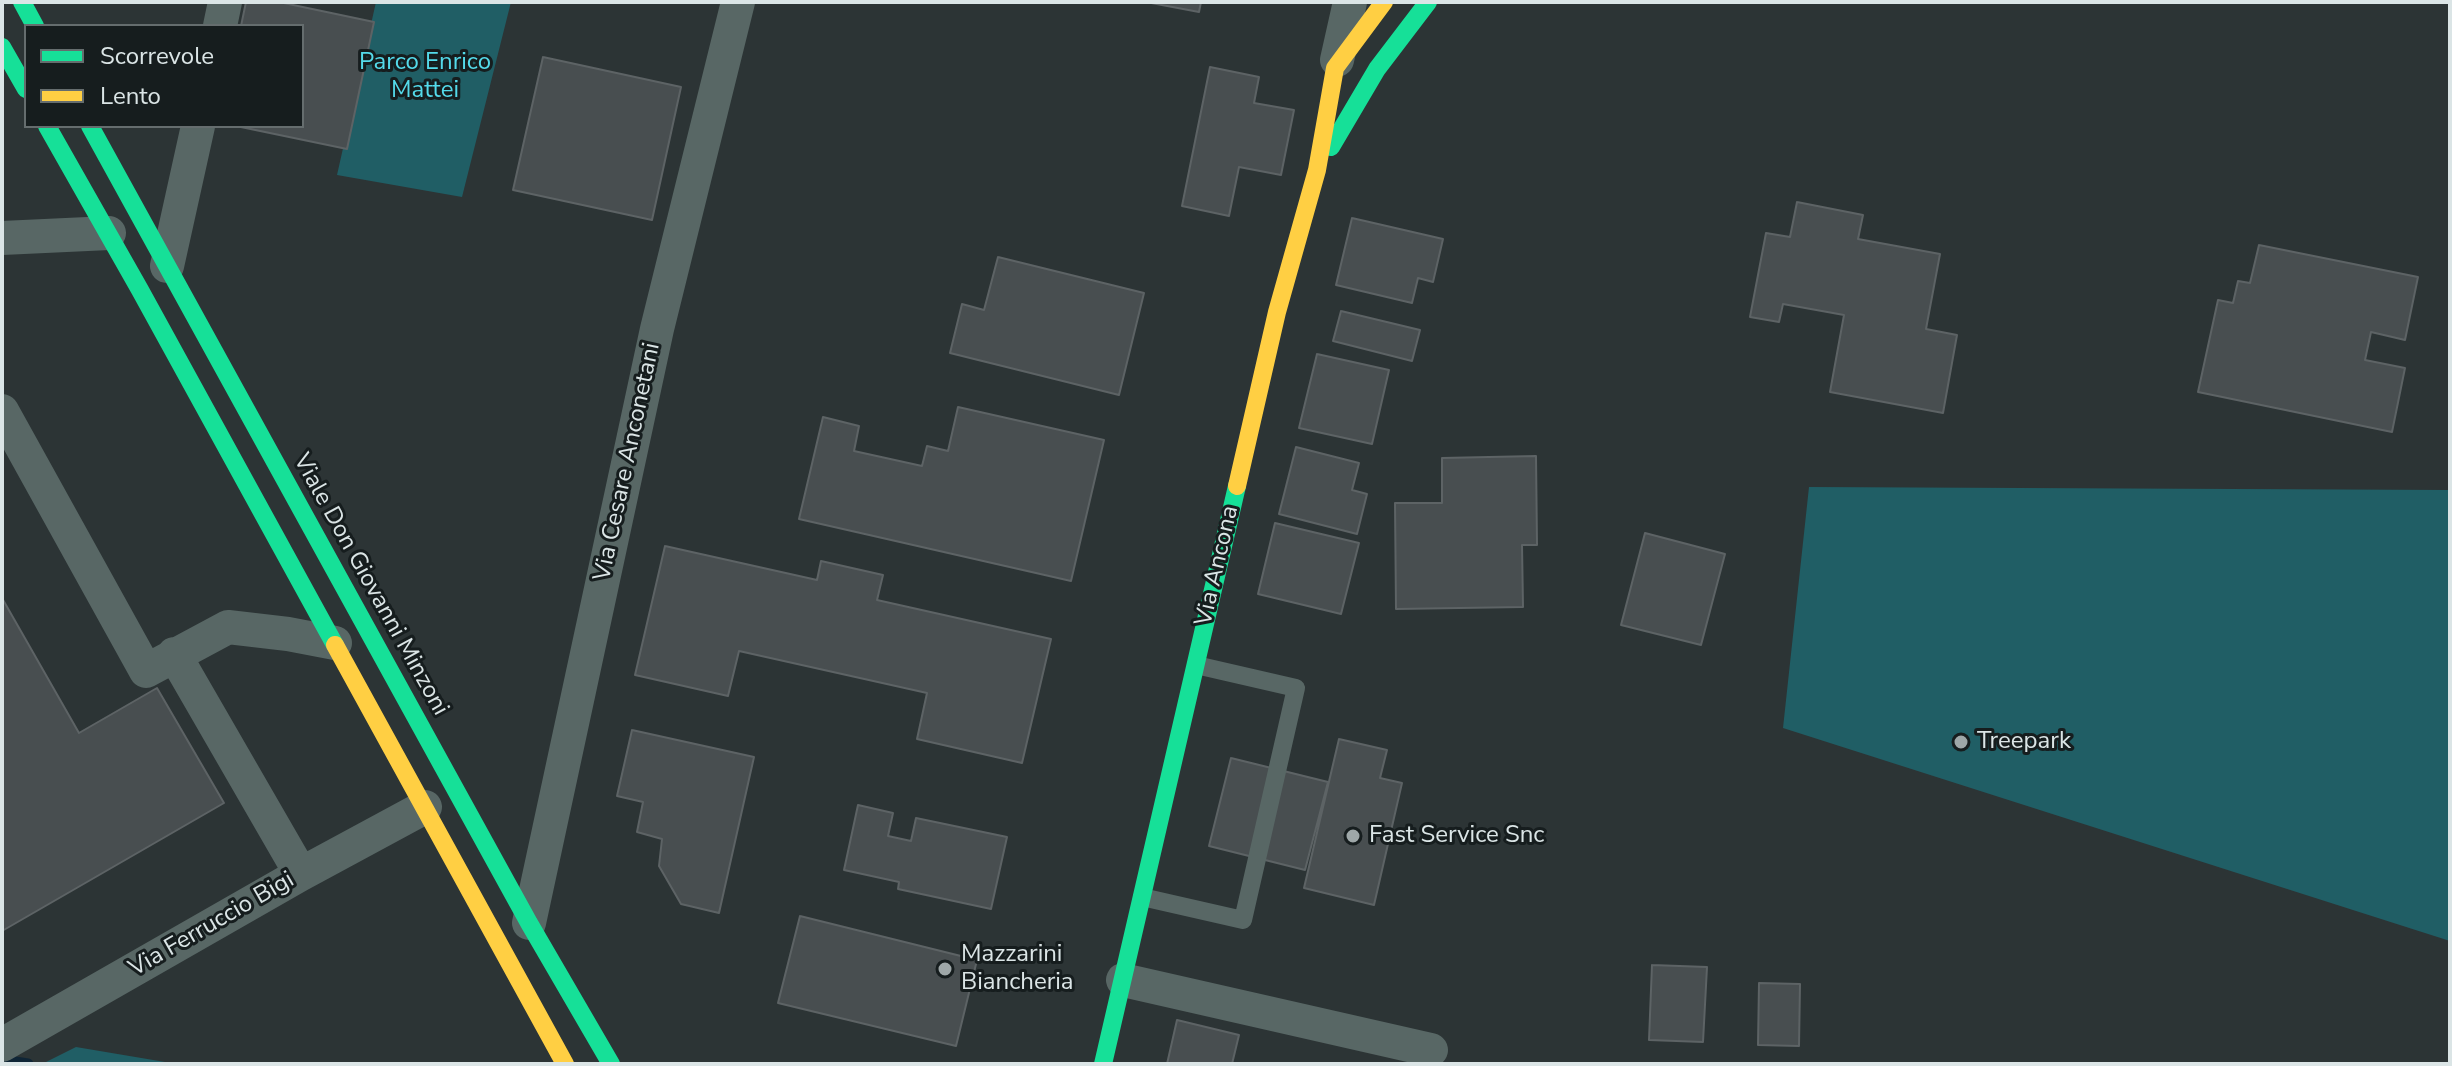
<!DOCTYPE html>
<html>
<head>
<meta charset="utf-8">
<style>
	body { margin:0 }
	#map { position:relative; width:2452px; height:1066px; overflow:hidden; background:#2c3435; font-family:"Nunito Sans",sans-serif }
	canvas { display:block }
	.frame { position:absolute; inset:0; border:4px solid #dbe5e6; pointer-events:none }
	.legend { position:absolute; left:24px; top:24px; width:280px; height:104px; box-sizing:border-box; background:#161d1e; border:2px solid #656d6e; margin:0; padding:10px 14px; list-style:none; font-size:24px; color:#dbe5e6 }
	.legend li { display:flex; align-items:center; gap:16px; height:40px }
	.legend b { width:40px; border:2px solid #656d6e }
</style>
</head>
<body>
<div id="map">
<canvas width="2452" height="1066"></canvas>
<div class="frame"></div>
<ul class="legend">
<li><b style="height:10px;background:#16e098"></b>Scorrevole</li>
<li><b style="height:10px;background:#ffcf43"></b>Lento</li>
</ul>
</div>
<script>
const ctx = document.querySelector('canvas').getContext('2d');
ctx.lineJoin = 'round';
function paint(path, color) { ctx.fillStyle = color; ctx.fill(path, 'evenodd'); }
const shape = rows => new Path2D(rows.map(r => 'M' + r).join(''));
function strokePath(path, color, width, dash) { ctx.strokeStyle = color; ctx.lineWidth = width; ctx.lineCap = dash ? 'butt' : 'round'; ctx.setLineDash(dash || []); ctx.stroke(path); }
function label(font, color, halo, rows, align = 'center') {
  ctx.font = font + ' "Nunito Sans",sans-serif'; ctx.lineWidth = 6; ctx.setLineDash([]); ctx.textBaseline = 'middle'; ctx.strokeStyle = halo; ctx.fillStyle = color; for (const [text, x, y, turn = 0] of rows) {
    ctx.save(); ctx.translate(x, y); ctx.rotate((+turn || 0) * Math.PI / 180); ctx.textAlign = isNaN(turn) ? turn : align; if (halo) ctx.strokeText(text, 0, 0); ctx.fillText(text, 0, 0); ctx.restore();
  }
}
const green = shape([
	[376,2,511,2,462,197,337,175],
	[1809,487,2450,490,2450,941,1783,728],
	[76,1047,177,1064,42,1064]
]);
const stream = shape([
	[2,1060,28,1064]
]);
const building = shape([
	[246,2,279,2,374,22,347,149,236,126,302,126,302,26,241,26,246,2],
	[1146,2,1201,2,1199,12,1146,2],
	[543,57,681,87,652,220,513,190,543,57],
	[1210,67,1259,77,1254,103,1294,110,1281,175,1239,167,1229,216,1182,206,1210,67],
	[1797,202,1863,215,1858,239,1940,254,1926,329,1957,335,1943,413,1830,392,1844,315,1783,304,1779,322,1750,317,1766,233,1790,237,1797,202],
	[1352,218,1443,239,1433,282,1418,278,1412,303,1336,285,1352,218],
	[2259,245,2418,277,2405,340,2371,332,2365,360,2405,368,2392,432,2198,392,2218,300,2233,303,2238,281,2250,283,2259,245],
	[998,257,1144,293,1119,395,950,353,962,304,984,310,998,257],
	[1341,311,1420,330,1412,361,1333,341,1341,311],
	[1317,354,1389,370,1372,444,1299,428,1317,354],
	[958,407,1104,440,1071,581,799,519,823,417,859,426,854,451,922,466,927,446,948,451,958,407],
	[1296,447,1359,463,1352,490,1367,494,1357,534,1279,514,1296,447],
	[1536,456,1537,545,1522,545,1523,607,1396,609,1395,503,1442,503,1442,458,1536,456],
	[1275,523,1359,543,1341,614,1258,594,1275,523],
	[1645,533,1725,554,1701,645,1621,625,1645,533],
	[665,546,817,580,821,561,883,575,877,600,1051,639,1022,763,917,739,927,693,739,651,728,696,635,675,665,546],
	[2,598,79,733,157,688,224,803,2,931,2,598],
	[632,730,754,757,719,913,681,904,659,866,662,839,637,832,643,802,617,796,632,730],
	[1339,739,1387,750,1380,778,1402,783,1374,905,1304,888,1339,739],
	[1231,758,1328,782,1305,870,1209,846,1231,758],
	[858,805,893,813,888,836,911,841,916,818,1007,837,991,909,898,889,899,882,844,870,858,805],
	[800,916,977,960,956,1046,778,1003,800,916],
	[1652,965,1707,967,1703,1042,1649,1040,1652,965],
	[1759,983,1800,984,1799,1046,1758,1045,1759,983],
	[1177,1020,1239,1035,1232,1064,1167,1064,1177,1020]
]);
const lane = shape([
	[1142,897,1243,920,1296,688,1196,665]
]);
const street = shape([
	[220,26,225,2],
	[1337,60,1350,2],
	[2,238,109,233],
	[167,266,198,126],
	[2,411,146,671,228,627,288,634,335,643],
	[174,654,301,874],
	[529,923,657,329,738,2],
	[1123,980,1431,1050],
	[2,1045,301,874,425,807]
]);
const fast = shape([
	[22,2,35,26],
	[2,47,26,89],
	[47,126,140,290,335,645],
	[90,126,529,923,611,1064],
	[1331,147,1377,69,1428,2],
	[1103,1064,1237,486]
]);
const slow = shape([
	[1237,486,1277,312,1317,170,1335,68,1384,2],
	[335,645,565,1064]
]);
const markers = [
	[1961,742,8,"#9ea7a8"],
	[1353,836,8,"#9ea7a8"],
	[945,969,8,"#9ea7a8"]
];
const parkNames = [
	["Parco Enrico",425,63],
	["Mattei",425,91]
];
const streetNames = [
	["Via Cesare Anconetani",628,462,-78],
	["Via Ancona",1218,566,-77],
	["Viale Don Giovanni Minzoni",370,585,61],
	["Via Ferruccio Bigi",212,925,-30]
];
const poiNames = [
	["Treepark",1977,742],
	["Fast Service Snc",1369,836],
	["Mazzarini",961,955],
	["Biancheria",961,983]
];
paint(green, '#205e65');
strokePath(stream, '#0f2536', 11);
paint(building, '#484e50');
strokePath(building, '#5d6365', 2);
strokePath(lane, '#586765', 18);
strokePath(street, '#586765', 34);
strokePath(fast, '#16e098', 18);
strokePath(slow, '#ffcf43', 18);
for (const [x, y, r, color] of markers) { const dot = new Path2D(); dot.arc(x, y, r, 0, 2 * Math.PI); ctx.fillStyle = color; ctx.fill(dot); strokePath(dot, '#161d1e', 3); }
label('24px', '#54daea', '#161d1e', parkNames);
label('24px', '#dbe5e6', '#161d1e', streetNames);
label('24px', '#dbe5e6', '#161d1e', poiNames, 'left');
</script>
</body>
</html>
